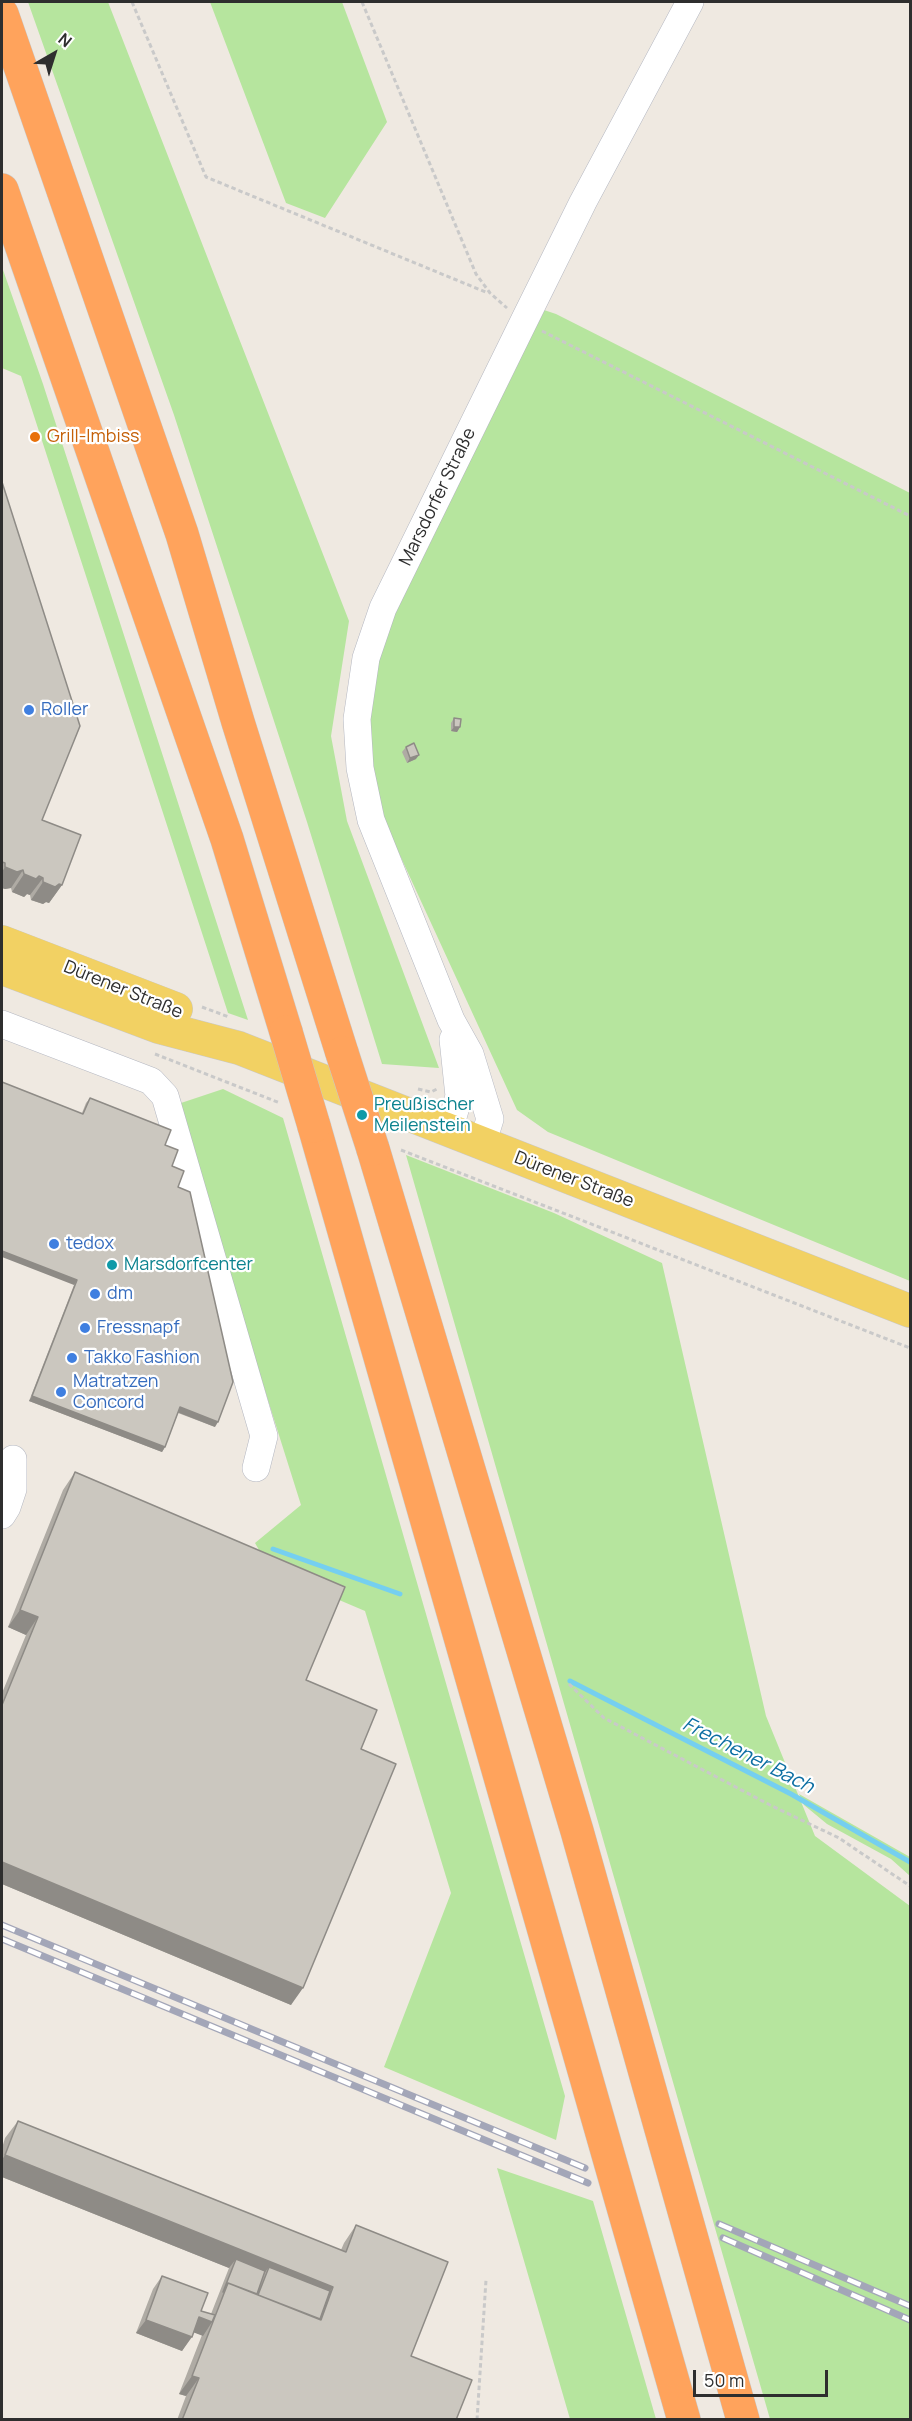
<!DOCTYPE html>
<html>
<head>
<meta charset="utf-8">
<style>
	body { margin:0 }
	#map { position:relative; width:912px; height:2421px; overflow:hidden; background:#efe9e1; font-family:Manrope,sans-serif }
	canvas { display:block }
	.frame { position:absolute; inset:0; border:3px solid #2e2e2e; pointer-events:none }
	.north { position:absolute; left:24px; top:24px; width:60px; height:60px; -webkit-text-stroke:4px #fff; paint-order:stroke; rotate:39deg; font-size:16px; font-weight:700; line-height:24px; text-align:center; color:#2e2e2e }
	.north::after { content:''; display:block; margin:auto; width:21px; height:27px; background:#2e2e2e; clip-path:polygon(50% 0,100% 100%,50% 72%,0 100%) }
	.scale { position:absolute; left:693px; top:2370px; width:135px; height:27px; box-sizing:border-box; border:3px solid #2e2e2e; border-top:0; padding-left:8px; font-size:18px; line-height:21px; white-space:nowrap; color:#2e2e2e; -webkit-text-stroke:4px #fff; paint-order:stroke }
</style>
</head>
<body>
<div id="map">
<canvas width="912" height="2421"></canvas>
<div class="frame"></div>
<div class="north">N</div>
<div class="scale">50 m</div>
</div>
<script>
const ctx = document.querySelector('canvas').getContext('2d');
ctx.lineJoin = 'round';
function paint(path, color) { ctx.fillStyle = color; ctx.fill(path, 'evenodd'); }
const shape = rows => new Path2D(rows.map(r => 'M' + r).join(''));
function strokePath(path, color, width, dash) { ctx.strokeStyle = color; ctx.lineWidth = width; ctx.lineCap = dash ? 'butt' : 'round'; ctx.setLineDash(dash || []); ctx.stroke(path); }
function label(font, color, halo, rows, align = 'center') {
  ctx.font = font + ' Manrope,sans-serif'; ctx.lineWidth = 4.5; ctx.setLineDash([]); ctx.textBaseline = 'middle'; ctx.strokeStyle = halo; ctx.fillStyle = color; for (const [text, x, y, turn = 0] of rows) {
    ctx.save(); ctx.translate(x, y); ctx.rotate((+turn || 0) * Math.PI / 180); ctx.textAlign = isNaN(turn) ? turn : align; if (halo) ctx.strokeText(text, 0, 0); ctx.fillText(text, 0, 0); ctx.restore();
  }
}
const green = shape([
	[28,2,108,2,349,621,331,736,347,821,439,1068,382,1064,307,822,174,415],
	[210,2,342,2,387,122,325,218,286,203],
	[2,267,43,384,248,1020,228,1013,21,376,2,368],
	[541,309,556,314,910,493,910,1281,548,1132,517,1110,380,812,373,767,370,718,378,657,396,607],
	[223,1089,283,1118,565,2096,556,2140,384,2067,451,1893,365,1611,271,1571,255,1543,301,1505,175,1105],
	[406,1155,554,1213,662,1263,766,1716,815,1836,910,1906,910,2419,770,2419],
	[799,1794,910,1857,910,1876,891,1859,827,1824,804,1805],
	[497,2168,593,2201,656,2419,570,2419]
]);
const stream = shape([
	[273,1549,400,1594],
	[570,1681,791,1794,910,1862]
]);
const path = shape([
	[132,2,206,177,488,293],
	[362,2,476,274,490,293,507,308],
	[542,331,910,516],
	[202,1007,229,1017],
	[155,1054,280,1103],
	[418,1089,431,1092,437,1089],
	[401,1150,910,1348],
	[569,1684,604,1718,770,1805,839,1838,910,1886],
	[477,2420,486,2280]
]);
const minor = shape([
	[2,1024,151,1081,165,1096,264,1436,256,1468],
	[449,1131,459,1096,453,1039],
	[482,1145,490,1119,470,1054,451,1020,371,820,360,768,357,719,366,658,383,608,524,321,583,202,690,2],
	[2,1515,7,1507,13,1489,13,1459]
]);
const major = shape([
	[2,942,176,1009],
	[2,968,159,1027,239,1048,910,1311]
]);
const highway = shape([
	[2,14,182,534,238,722,342,1053],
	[2,190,227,839,286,1032],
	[314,1126,684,2420],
	[373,1149,577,1831,743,2420]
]);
const rail = shape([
	[2,1925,585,2168],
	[2,1939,588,2183],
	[719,2224,910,2306],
	[723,2238,910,2320]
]);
const highwayBridge = shape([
	[286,1032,314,1126],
	[342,1053,373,1149]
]);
const wall = shape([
	[2,482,42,820,62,885,49,903,46,902,43,904,31,900,30,895,27,894,24,897,12,892,11,888,5,889,2,888],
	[454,718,460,727,457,732,451,731,451,723],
	[406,747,416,759,407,763,402,752],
	[90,1098,165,1145,178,1187,215,1427,178,1413,165,1447,162,1452,29,1401,74,1285,82,1113,86,1103],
	[75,1472,306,1680,361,1749,291,2005,2,1884,2,1693,26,1635,8,1627,63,1490],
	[18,2121,341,2250,344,2243,356,2225,411,2356,456,2420,177,2420,186,2396,179,2394,202,2335,194,2332,182,2351,136,2333,153,2289,162,2276,201,2311,211,2314,229,2268,2,2177,2,2148,5,2138]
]);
const shadedWall = shape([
	[454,727,460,727,457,732,451,731],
	[419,755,416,759,407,763,410,758],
	[5,867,23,870,11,888,5,889,2,888,2,872],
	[24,874,43,878,30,895,27,894,24,897,12,892],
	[43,882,62,885,49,903,46,902,43,904,31,900],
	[2,1251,77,1280,74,1285,2,1257],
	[32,1396,165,1447,162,1452,29,1401],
	[180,1407,218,1422,215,1427,177,1412],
	[20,1610,38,1617,26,1635,8,1627],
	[2,1862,303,1988,291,2005,2,1884],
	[5,2155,333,2287,321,2305,269,2267,259,2280,236,2259,229,2268,2,2177,2,2160],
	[199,2317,212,2322,203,2336,190,2331],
	[146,2320,192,2337,182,2351,136,2333],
	[192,2376,199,2378,186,2396,179,2394]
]);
const building = shape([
	[2,482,80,726,42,820,81,835,62,885,59,884,55,887,43,882,43,878,39,876,36,879,24,874,23,870,17,872,5,867,5,863,2,862,2,482],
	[454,718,461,719,460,727,454,727,454,718],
	[414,743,419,755,410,758,406,747,414,743],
	[2,1082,83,1114,90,1098,171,1130,165,1145,178,1150,172,1166,184,1171,178,1187,190,1192,233,1382,218,1422,180,1407,165,1447,32,1396,77,1280,2,1251,2,1082],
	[75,1472,345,1587,306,1680,377,1710,361,1749,396,1764,303,1988,2,1862,2,1705,38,1617,20,1610,75,1472],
	[18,2121,346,2252,356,2225,448,2262,411,2356,472,2380,456,2420,182,2420,199,2378,192,2376,228,2283,321,2320,333,2287,5,2155,18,2121],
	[236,2259,265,2271,257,2294,228,2283,223,2292,236,2259],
	[269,2267,330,2291,320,2319,258,2295,269,2267],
	[162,2276,208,2293,201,2311,215,2315,212,2322,199,2317,192,2337,146,2320,162,2276]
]);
const markers = [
	[35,437,6,"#e8710a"],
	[29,710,6,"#3f7fe0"],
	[362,1115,6,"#0f9aa8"],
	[54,1244,6,"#3f7fe0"],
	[112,1265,6,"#0f9aa8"],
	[95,1294,6,"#3f7fe0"],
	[85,1328,6,"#3f7fe0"],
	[72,1358,6,"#3f7fe0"],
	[61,1392,6,"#3f7fe0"]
];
const foodNames = [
	["Grill-Imbiss",47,437]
];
const streetNames = [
	["Marsdorfer Straße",438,497,-64],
	["Dürener Straße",123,990,22],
	["Dürener Straße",574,1180,21]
];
const shopNames = [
	["Roller",41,710],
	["tedox",66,1244],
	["dm",107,1294],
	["Fressnapf",97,1328],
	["Takko Fashion",84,1358],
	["Matratzen",73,1382],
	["Concord",73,1403]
];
const cultureNames = [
	["Preußischer",374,1105],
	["Meilenstein",374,1126],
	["Marsdorfcenter",124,1265]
];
const waterNames = [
	["Frechener Bach",748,1756,27]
];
paint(green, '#b6e59e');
strokePath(stream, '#75cff0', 5);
strokePath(minor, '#b4b7c1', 28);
strokePath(major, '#c9c9c9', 34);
strokePath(highway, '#c9c9c9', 34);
strokePath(path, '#c9c9c9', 3, [4.5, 3]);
strokePath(minor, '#fff', 27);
strokePath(major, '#f2d163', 33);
strokePath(highway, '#ffa35c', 33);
strokePath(rail, '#a3a6b8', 7);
strokePath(rail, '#fff', 4.5, [14]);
strokePath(highwayBridge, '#c9c9c9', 34, []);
strokePath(highwayBridge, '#ffa35c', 33);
paint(wall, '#afaba4');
paint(shadedWall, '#8e8b86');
paint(building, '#cbc7bf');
strokePath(building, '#8e8b86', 1.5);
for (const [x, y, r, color] of markers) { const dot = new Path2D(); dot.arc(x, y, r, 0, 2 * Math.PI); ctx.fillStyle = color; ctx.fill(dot); strokePath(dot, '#fff', 2); }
label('18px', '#c56008', '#fff', foodNames, 'left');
label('18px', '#2e2e2e', '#fff', streetNames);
label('18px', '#366cbe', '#fff', shopNames, 'left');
label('18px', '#0d838f', '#fff', cultureNames, 'left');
label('italic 20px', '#0d6fa3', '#fff', waterNames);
</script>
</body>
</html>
